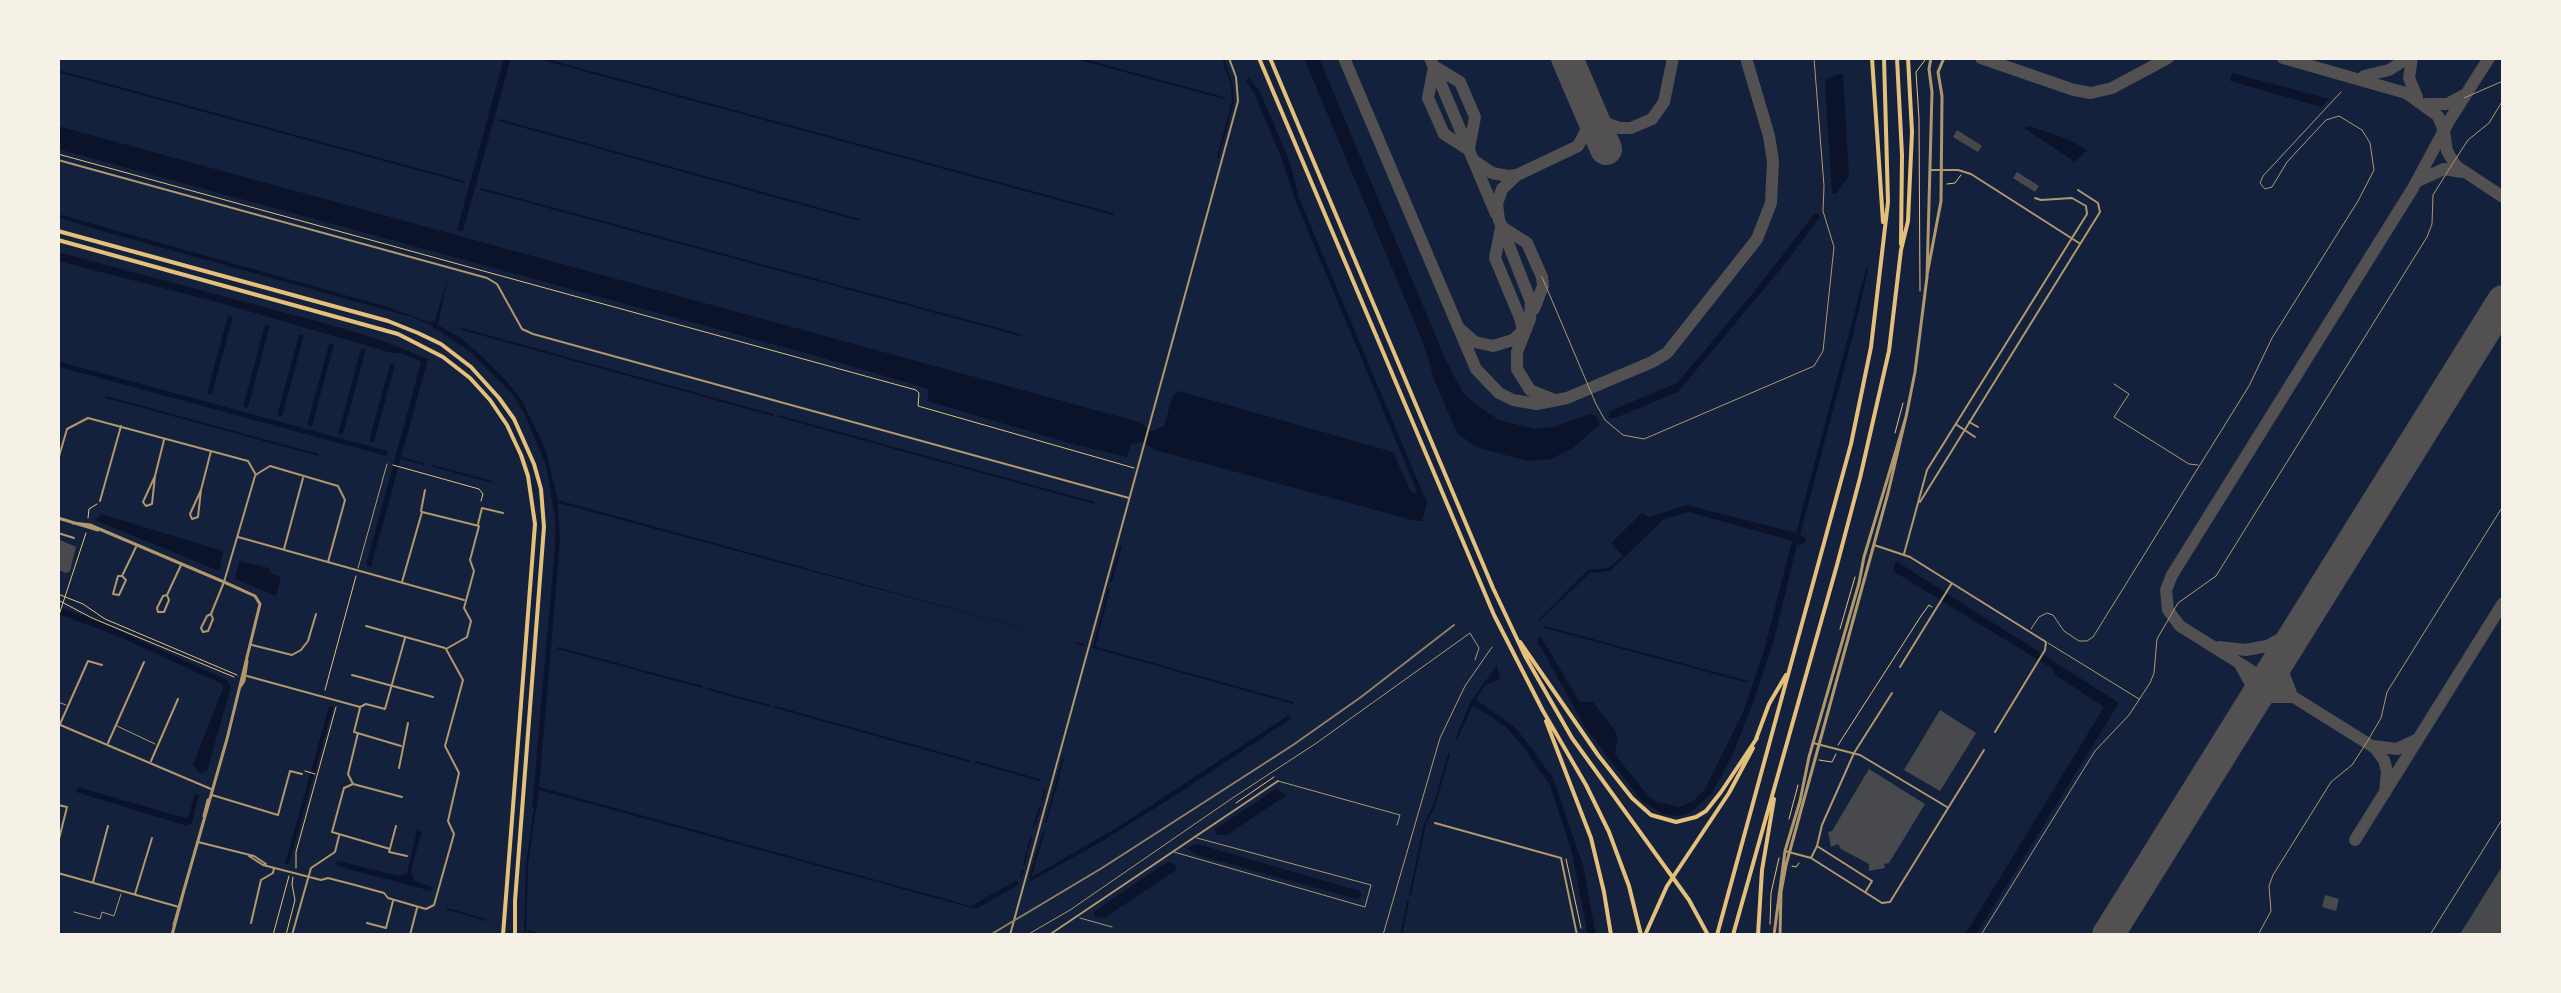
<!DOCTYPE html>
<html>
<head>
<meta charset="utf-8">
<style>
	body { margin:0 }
	#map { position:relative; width:2561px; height:993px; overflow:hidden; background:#14213d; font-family:"Alegreya Sans",sans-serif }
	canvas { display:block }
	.frame { position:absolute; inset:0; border:60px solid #f6f1e7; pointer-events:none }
</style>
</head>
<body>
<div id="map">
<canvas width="2561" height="993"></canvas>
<div class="frame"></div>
</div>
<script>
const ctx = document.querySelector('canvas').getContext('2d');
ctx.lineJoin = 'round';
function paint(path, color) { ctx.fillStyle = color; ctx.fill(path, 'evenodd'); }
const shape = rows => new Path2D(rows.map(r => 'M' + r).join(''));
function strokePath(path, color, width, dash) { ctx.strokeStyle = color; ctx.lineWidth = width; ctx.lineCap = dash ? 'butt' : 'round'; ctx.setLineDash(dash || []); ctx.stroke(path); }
const water = shape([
	[504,58,511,58,463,231,457,230],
	[1304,58,1319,58,1445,358,1463,393,1474,403,1499,420,1534,429,1554,427,1590,414,1596,416,1600,424,1573,448,1551,459,1527,461,1476,447,1457,433,1435,382,1422,340],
	[2232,73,2329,99,2321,107,2230,81],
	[1840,74,1843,74,1849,176,1836,194,1832,193,1825,83,1826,79],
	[1249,77,1260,92,1290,162,1299,198,1427,503,1422,521,1416,521,1155,450,1143,442,1131,445,1127,457,1076,445,927,401,929,389,816,356,58,149,58,126,1139,422,1151,431,1164,426,1173,395,1179,391,1393,452,1411,492,1415,494,1416,489,1294,197,1283,162,1255,95,1246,81],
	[2029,126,2067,139,2087,150,2075,162,2024,128],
	[1818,213,1820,217,1784,265,1678,392,1615,418,1608,418,1610,411,1677,383,1758,287,1814,214],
	[58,214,384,306,429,322,435,321,449,273,438,325,459,337,476,351,505,379,521,399,545,448,558,500,1078,643,558,503,560,542,539,787,971,906,1015,881,1018,881,1018,885,976,909,539,790,537,808,532,808,555,547,555,518,546,465,524,413,512,394,469,351,435,328,433,329,433,326,412,317,91,228,58,217],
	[58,252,327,324,381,340,428,359,371,567,366,565,421,362,401,353,392,353,217,302,58,261],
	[1866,269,1868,270,1853,335,1800,535,1806,538,1804,544,1797,545,1774,640,1753,703,1733,754,1712,793,1690,813,1675,816,1662,814,1642,801,1585,727,1540,646,1538,646,1537,639,1540,636,1542,639,1580,702,1593,702,1615,731,1618,738,1615,754,1648,796,1657,802,1679,807,1693,801,1705,789,1743,712,1763,654,1792,541,1689,512,1664,519,1610,571,1590,573,1538,622,1538,620,1588,570,1608,568,1623,556,1611,543,1642,513,1649,517,1687,505,1796,533],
	[101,514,223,551,219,571,95,520],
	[239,561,269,568,272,574,281,577,276,596,235,579],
	[1896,561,2119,703,1976,935,1965,935,2104,707,2054,674,2053,669,1893,571],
	[58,607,89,617,227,680,231,687,207,771,201,774,193,765,223,688,222,684,113,634,58,614],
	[1497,665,1500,679,1485,685,1476,700,1511,724,1523,737,1553,778,1583,865,1596,935,1588,935,1572,853,1550,785,1521,744,1506,727,1473,705,1457,740,1455,739,1471,701],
	[329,706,333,707,314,775,289,864,285,864],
	[1289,715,1292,718,1176,795,1099,843,1029,882,1030,878,1118,827],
	[78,787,185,818,188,817,195,793,199,795,192,823,187,826,76,792],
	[1276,789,1287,795,1227,835,1216,835,1215,829],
	[417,830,422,832,411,869,414,881,432,887,431,891,337,866,336,862,338,861,399,876,407,873],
	[1197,844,1360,891,1361,896,1357,899,1197,855,1187,848],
	[1171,862,1177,866,1175,871,1104,918,1095,917,1094,912,1162,865]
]);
const stream = shape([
	[539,58,1113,214],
	[1076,58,1224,98],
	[58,71,464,182],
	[499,120,860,220],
	[1218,157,1233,101,1232,86,1223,58],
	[481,189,1020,335],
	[462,329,773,415],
	[106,397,318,455],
	[778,416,1094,503],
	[401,458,424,464],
	[433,466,492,482],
	[1111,581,1121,547],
	[1545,627,1748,682],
	[1076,643,1084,645],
	[1093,647,1293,703],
	[1094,647,1109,589],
	[558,648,702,687],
	[708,689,770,706],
	[775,707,969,761],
	[976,762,1039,780],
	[1042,799,1045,790],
	[1046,822,1063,759],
	[1034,826,1040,807],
	[1028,848,1031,838],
	[1024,864,1027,852],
	[1021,876,1023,871],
	[1030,878,1044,831],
	[1410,895,1425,824,1434,806,1449,754],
	[447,909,486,920],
	[528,931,542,935],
	[525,935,527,864,535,808],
	[1401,935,1408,902]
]);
const canal = shape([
	[58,364,385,453],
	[210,392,230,318],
	[246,405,267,327],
	[280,414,301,337],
	[310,424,331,346],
	[341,432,363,351],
	[372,440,392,366]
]);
const taxiway = shape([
	[1344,58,1476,369,1499,393,1513,400,1537,404,1567,398,1652,362,1667,353,1757,239,1771,203,1773,161,1769,136,1746,58],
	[1430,58,1496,214],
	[1981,58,2074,90,2091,93,2112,88,2168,58],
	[2283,58,2406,93,2438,116,2444,131,2447,151,2456,166,2503,197],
	[2412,58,2409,78,2417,97],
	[1434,67,1428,98,1444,134,1469,150],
	[1435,67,1460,82,1475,117,1469,149],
	[2364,76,2389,70,2408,58],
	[2426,104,2447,104,2464,95],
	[1588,108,1602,122,1620,128,1631,128,1652,119,1664,102,1673,58],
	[1476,162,1492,173,1508,176,1517,175],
	[2420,180,2444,169,2462,172],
	[1502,227,1527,243,1542,277,1543,286,1534,309],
	[1501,228,1495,258,1520,318,1524,334],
	[1460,329,1475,342,1493,346,1513,340,1524,330],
	[1552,399,1530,390,1517,369,1517,352,1530,319,1531,302,1499,220,1497,204,1502,189,1517,175,1578,146,1588,127,1588,108],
	[2290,642,2282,670,2291,693],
	[2219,647,2246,650,2267,646,2290,634,2308,614],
	[2241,666,2251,684,2248,710],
	[2248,710,2270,697,2292,697],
	[2373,746,2397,749,2416,740],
	[2385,793,2387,771,2384,760,2375,748,2180,626,2168,610,2166,590,2172,575,2413,188,2449,121,2489,58],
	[2355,840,2503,603]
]);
const runway = shape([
	[1567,58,1606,149],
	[2108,935,2503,301]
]);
const building = shape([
	[1957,130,1982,146,1978,152,1953,137],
	[2017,172,2039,186,2035,192,2013,178],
	[58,539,76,547,70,571,66,573,58,570],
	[1940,710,1976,733,1940,791,1904,770],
	[1869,769,1925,804,1889,863,1884,864,1885,868,1869,871,1869,864,1841,849,1838,844,1831,847,1828,832,1832,831],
	[2503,865,2503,935,2459,935,2467,923],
	[2325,895,2339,899,2336,911,2322,907]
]);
const path = shape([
	[58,154,916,390,919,393,918,406,1134,468],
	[1947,184,1955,183,1961,175],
	[1920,291,1919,119,1916,72,1925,60],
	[1895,433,1903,403],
	[393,465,479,489,483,494,481,501],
	[88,518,89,509,97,504],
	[58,594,83,604,105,619,237,675],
	[58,600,92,618,234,677],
	[58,618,86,533],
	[1840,629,1855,577],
	[325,690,356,576],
	[1838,745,1921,616,1929,605,1932,607],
	[1819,760,1832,762,1836,754],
	[305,771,315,774],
	[1236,803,1274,777],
	[1789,819,1798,785],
	[1566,859,1581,928],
	[1792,866,1796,867,1799,863],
	[296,868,296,852,336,707],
	[1770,924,1771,893,1779,858],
	[273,935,289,876],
	[286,935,295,900,292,884,293,877]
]);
const service = shape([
	[1430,58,1430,59],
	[2464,98,2503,81],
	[1542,277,1596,404,1605,420,1623,435,1644,439,1814,366,1823,351,1834,247,1823,211,1824,186,1814,58],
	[2114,384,2129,394,2114,417,2189,464,2198,465],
	[358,568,387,464],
	[2031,629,2039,617,2047,613,2053,615,2064,631,2079,641,2087,641,2093,637,2249,386,2272,338,2358,201,2374,170,2370,143,2362,130,2339,116,2326,120,2287,162,2272,187,2265,189,2260,183,2263,176,2341,92],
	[2048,643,2139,699],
	[58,702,66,705],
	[117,726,155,744],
	[1278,781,1400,815,1397,825],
	[1174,852,1365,907,1371,885,1197,838],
	[74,912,100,919,102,912,114,916,121,894],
	[1080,918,1112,927],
	[1027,935,1070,910,1234,797,1315,744,1470,633,1479,648,1475,660],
	[1383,935,1440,738,1465,686,1492,647],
	[1981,935,2095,751,2129,715,2150,683,2154,673,2157,639,2178,603,2216,576,2427,237,2432,224,2433,195,2453,163,2468,140,2489,123,2503,100],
	[2258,935,2271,911,2269,886,2273,875,2331,782,2352,765,2367,742,2381,718,2387,692,2503,506],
	[2430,935,2503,818]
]);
const minor = shape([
	[58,160,487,278,497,284,522,329,533,334,1129,498],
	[1930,170,1958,170,1971,174,2079,243],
	[1969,422,1978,427],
	[1957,425,1975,437],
	[58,460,67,429,88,418,248,461,256,475],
	[257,474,270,466,338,486,345,500,328,562],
	[155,476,143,502,146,506,152,504,155,476,164,440],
	[201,490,190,514,192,519,198,517,201,490,211,451],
	[100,501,121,426],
	[1920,502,2100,212,2098,203,2078,190],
	[421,511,425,490],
	[478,524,482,508,503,513],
	[58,533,74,538],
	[238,537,464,600],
	[1874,545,1910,557,2046,642,2045,650,1995,732],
	[284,549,303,478],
	[1904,554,1927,470,2087,214,2086,206,2072,198,2041,200,2035,198],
	[122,576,126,580,119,595,113,594,118,576,122,576,136,547],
	[167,595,169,600,164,612,158,612,157,608,163,596,167,595,181,565],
	[211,614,213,619,208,631,203,632,201,628,207,616,211,614,224,582,255,476],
	[366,626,445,648],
	[252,645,292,655,301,650,308,641,316,614],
	[1900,667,1952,583],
	[352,675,433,697],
	[247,676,360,707,366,704,385,709,405,638],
	[360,708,354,732,401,746],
	[58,724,211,789],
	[60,724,88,661,102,665],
	[358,733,348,774,353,784,344,788,332,832,390,849],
	[108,743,144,662],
	[1813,743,1860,755,1947,807],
	[151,761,178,699],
	[399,768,408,723],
	[353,784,402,797],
	[212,795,278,815,290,771,302,774],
	[58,805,67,807,58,843],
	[1435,823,1561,858,1577,935],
	[396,826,389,852,407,856],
	[198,842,254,856,266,864],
	[1817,846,1822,825,1854,753,1892,693],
	[1785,851,1811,858,1882,903,1890,902,1984,750],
	[249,856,263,865,321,880,328,878,355,885,384,893,388,898,426,909,434,905,454,834,448,821,459,773,445,746,463,680,446,649,467,637,471,621,464,608,474,571,470,560,479,526,422,512,402,582],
	[1811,858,1817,846,1872,881,1866,891],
	[58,873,179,907],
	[93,882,108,826],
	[135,894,152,838],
	[251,923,261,880,273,873,274,868],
	[367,923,386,928,393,901],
	[292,935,311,868,335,852,339,836],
	[410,935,417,908],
	[1010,935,1238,101,1236,77,1229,58],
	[1049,935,1278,781]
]);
const tertiary = shape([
	[1927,275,1941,201,1942,96,1938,72,1944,58],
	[58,518,98,530],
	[73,523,90,525,224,582,255,596,260,604,227,739,174,925],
	[240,687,244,681,247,661],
	[204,816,208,800],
	[172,935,185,886],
	[1774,935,1785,851,1800,801,1809,757,1859,583,1864,557,1906,417,1915,372,1927,277,1932,92,1929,69,1931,58],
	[1780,935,1781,892,1786,865,1888,493,1905,421]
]);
const trunk = shape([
	[58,231,388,321,418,333,441,344,471,367,499,398,514,419,534,464,541,489,544,527,515,901,515,935],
	[58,240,398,334,443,357,470,378,490,400,507,425,521,455,528,476,535,524,503,935]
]);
const motorway = shape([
	[1259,58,1494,615,1543,711,1586,785,1609,832,1629,886,1641,935],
	[1270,58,1493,588,1525,656,1572,738,1689,900,1708,935],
	[1872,58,1883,222],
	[1897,58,1902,155,1901,244],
	[1520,642,1598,755,1632,798,1651,815,1676,822,1696,817,1706,811,1721,792,1757,738],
	[1546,721,1591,838,1604,892,1611,935],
	[1756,739,1769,704,1786,675],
	[1645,935,1667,886,1729,793,1753,748],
	[1717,935,1851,444,1871,347,1888,202,1884,58],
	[1733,935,1837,565,1860,478,1889,351,1901,250,1908,221,1912,132,1908,58],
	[1758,935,1762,870,1774,799]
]);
const rail = shape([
	[990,935,1102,868,1293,745,1361,697,1454,625]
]);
paint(water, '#0b132b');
strokePath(stream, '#0b132b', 2);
strokePath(canal, '#0b132b', 5);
strokePath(taxiway, '#525050', 12);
strokePath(runway, '#525050', 32);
paint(building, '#48494c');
strokePath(path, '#e5c07b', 1);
strokePath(service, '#b1986c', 1);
strokePath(minor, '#b1986c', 2);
strokePath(tertiary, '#b1986c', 3);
strokePath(trunk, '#e5c07b', 4);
strokePath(motorway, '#e5c07b', 4);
strokePath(rail, '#918062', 2);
</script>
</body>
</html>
